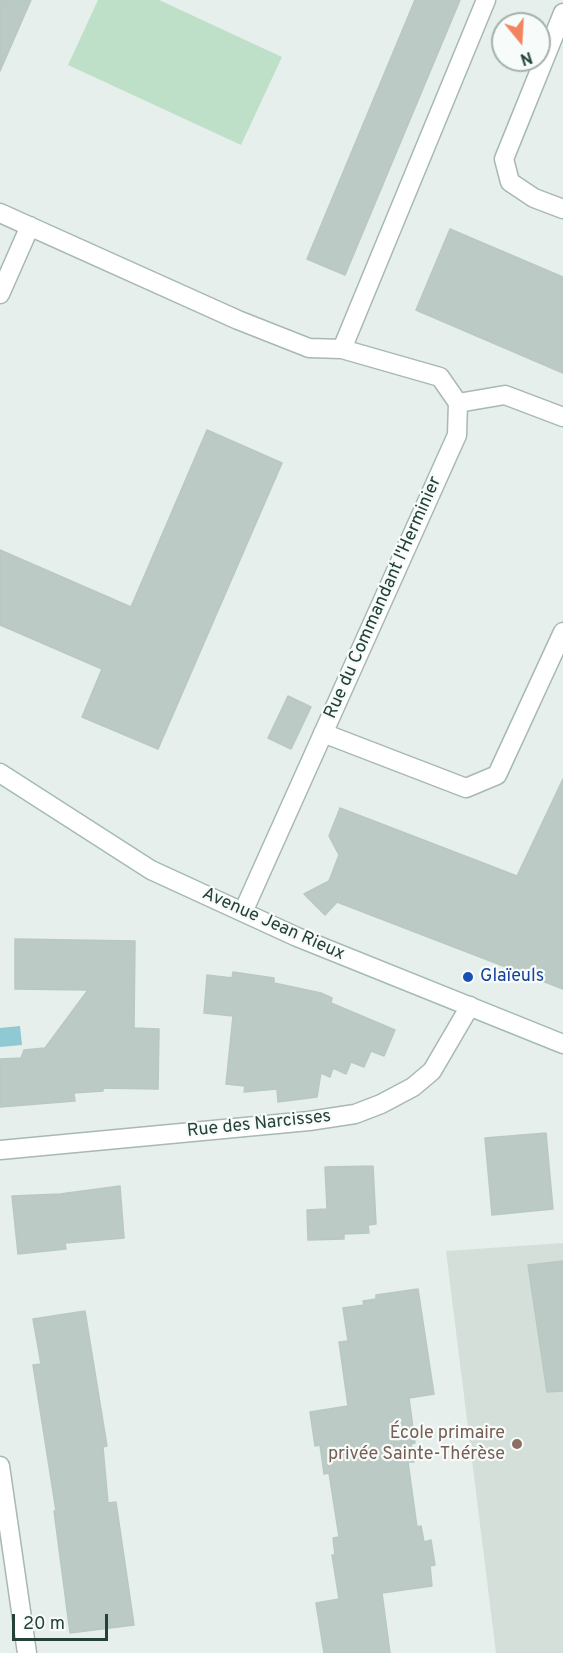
<!DOCTYPE html>
<html>
<head>
<meta charset="utf-8">
<style>
	body { margin:0 }
	#map { position:relative; width:563px; height:1653px; overflow:hidden; background:#e6efeb; font-family:Overpass,sans-serif }
	canvas { display:block }
	.north { position:absolute; left:491px; top:12px; width:60px; height:60px; box-sizing:border-box; background:#f7fbf9; border:2px solid #a3b1ad; border-radius:50%; rotate:162deg; font-size:16px; font-weight:700; line-height:24px; text-align:center; color:#24423a }
	.north::after { content:''; display:block; margin:auto; width:21px; height:27px; background:#f4845f; clip-path:polygon(50% 0,100% 100%,50% 72%,0 100%) }
	.scale { position:absolute; left:12px; top:1614px; width:96px; height:27px; box-sizing:border-box; border:3px solid #24423a; border-top:0; padding-left:8px; font-size:18px; line-height:21px; white-space:nowrap; color:#24423a; -webkit-text-stroke:4px #f7fbf9; paint-order:stroke }
</style>
</head>
<body>
<div id="map">
<canvas width="563" height="1653"></canvas>
<div class="north">N</div>
<div class="scale">20 m</div>
</div>
<script>
const ctx = document.querySelector('canvas').getContext('2d');
ctx.lineJoin = 'round';
function paint(path, color) { ctx.fillStyle = color; ctx.fill(path, 'evenodd'); }
const shape = rows => new Path2D(rows.map(r => 'M' + r).join(''));
function strokePath(path, color, width, dash) { ctx.strokeStyle = color; ctx.lineWidth = width; ctx.lineCap = dash ? 'butt' : 'round'; ctx.setLineDash(dash || []); ctx.stroke(path); }
function label(font, color, halo, rows, align = 'center') {
  ctx.font = font + ' Overpass,sans-serif'; ctx.lineWidth = 4.5; ctx.setLineDash([]); ctx.textBaseline = 'middle'; ctx.strokeStyle = halo; ctx.fillStyle = color; for (const [text, x, y, turn = 0] of rows) {
    ctx.save(); ctx.translate(x, y); ctx.rotate((+turn || 0) * Math.PI / 180); ctx.textAlign = isNaN(turn) ? turn : align; if (halo) ctx.strokeText(text, 0, 0); ctx.fillText(text, 0, 0); ctx.restore();
  }
}
const built = shape([
	[563,1243,563,1653,496,1653,446,1251]
]);
const green = shape([
	[98,0,159,0,282,57,241,145,68,65]
]);
const water = shape([
	[20,1026,22,1045,0,1047,0,1028]
]);
const building = shape([
	[0,0,31,0,0,71,0,0],
	[415,0,460,0,345,275,307,259,415,0],
	[450,229,563,277,563,373,416,310,450,229],
	[207,430,282,463,158,749,82,717,102,669,0,625,0,550,131,607,207,430],
	[288,696,311,707,291,749,268,738,288,696],
	[563,779,563,989,337,902,325,915,304,894,329,881,339,855,329,836,340,808,517,876,563,779],
	[15,939,135,941,134,1028,159,1029,158,1089,103,1088,103,1091,74,1093,75,1101,0,1107,0,1059,21,1058,24,1050,45,1048,88,990,15,989,15,939],
	[233,972,274,978,274,983,321,993,332,998,331,1003,395,1030,384,1056,371,1051,364,1067,351,1062,346,1074,333,1068,330,1077,321,1073,317,1097,278,1102,277,1089,244,1092,245,1086,226,1084,233,1016,204,1013,207,975,232,978,233,972],
	[546,1133,553,1209,492,1215,485,1138,546,1133],
	[373,1166,376,1224,368,1225,369,1233,344,1234,344,1239,308,1240,307,1210,327,1209,325,1167,373,1166],
	[120,1186,124,1238,65,1243,66,1249,18,1254,12,1196,60,1194,120,1186],
	[563,1261,563,1391,547,1392,528,1265,563,1261],
	[418,1289,434,1394,409,1398,415,1443,411,1444,414,1462,408,1462,417,1527,421,1526,424,1542,431,1540,435,1565,430,1566,432,1586,382,1593,390,1653,324,1653,316,1603,339,1599,332,1555,335,1555,333,1538,339,1537,329,1473,324,1474,320,1445,315,1446,310,1412,348,1406,339,1342,348,1341,343,1308,364,1305,363,1301,376,1299,376,1295,418,1289],
	[85,1311,107,1446,103,1447,108,1503,116,1502,134,1625,70,1633,54,1511,56,1511,33,1365,41,1364,33,1319,85,1311]
]);
const lane = shape([
	[0,213,238,320,309,348,342,349,440,377,458,403,457,435,243,912],
	[0,294,30,226],
	[342,349,486,0],
	[458,403,505,395,563,417],
	[323,733,466,788,497,775,563,632]
]);
const street = shape([
	[563,13,504,159,510,182,534,198,563,209],
	[0,1150,309,1121,355,1114,381,1104,413,1087,432,1071,470,1006],
	[0,1466,27,1653]
]);
const secondary = shape([
	[0,773,151,870,297,937,563,1044]
]);
const markers = [
	[468,977,6,"#1a4fb4"],
	[517,1444,6,"#8d6e63"]
];
const streetNames = [
	["Rue du Commandant l'Herminier",384,598,-66],
	["Avenue Jean Rieux",273,925,24],
	["Rue des Narcisses",259,1125,-6]
];
const transitNames = [
	["Glaïeuls",480,977]
];
const educationNames = [
	["École primaire",505,1434],
	["privée Sainte-Thérèse",505,1455]
];
paint(built, '#d4dfda');
paint(green, '#bfe0c8');
paint(water, '#8ec9d4');
paint(building, '#bbcac4');
strokePath(building, '#b8c9c2', 1.5);
strokePath(lane, '#a8b8b2', 21);
strokePath(street, '#a8b8b2', 21);
strokePath(secondary, '#a4bbb3', 21);
strokePath(lane, '#fff', 18);
strokePath(street, '#fff', 18);
strokePath(secondary, '#fff', 18);
for (const [x, y, r, color] of markers) { const dot = new Path2D(); dot.arc(x, y, r, 0, 2 * Math.PI); ctx.fillStyle = color; ctx.fill(dot); strokePath(dot, '#f7fbf9', 2); }
label('18px', '#24423a', '#f7fbf9', streetNames);
label('18px', '#164399', '#f7fbf9', transitNames, 'left');
label('18px', '#785e54', '#f7fbf9', educationNames, 'right');
</script>
</body>
</html>
